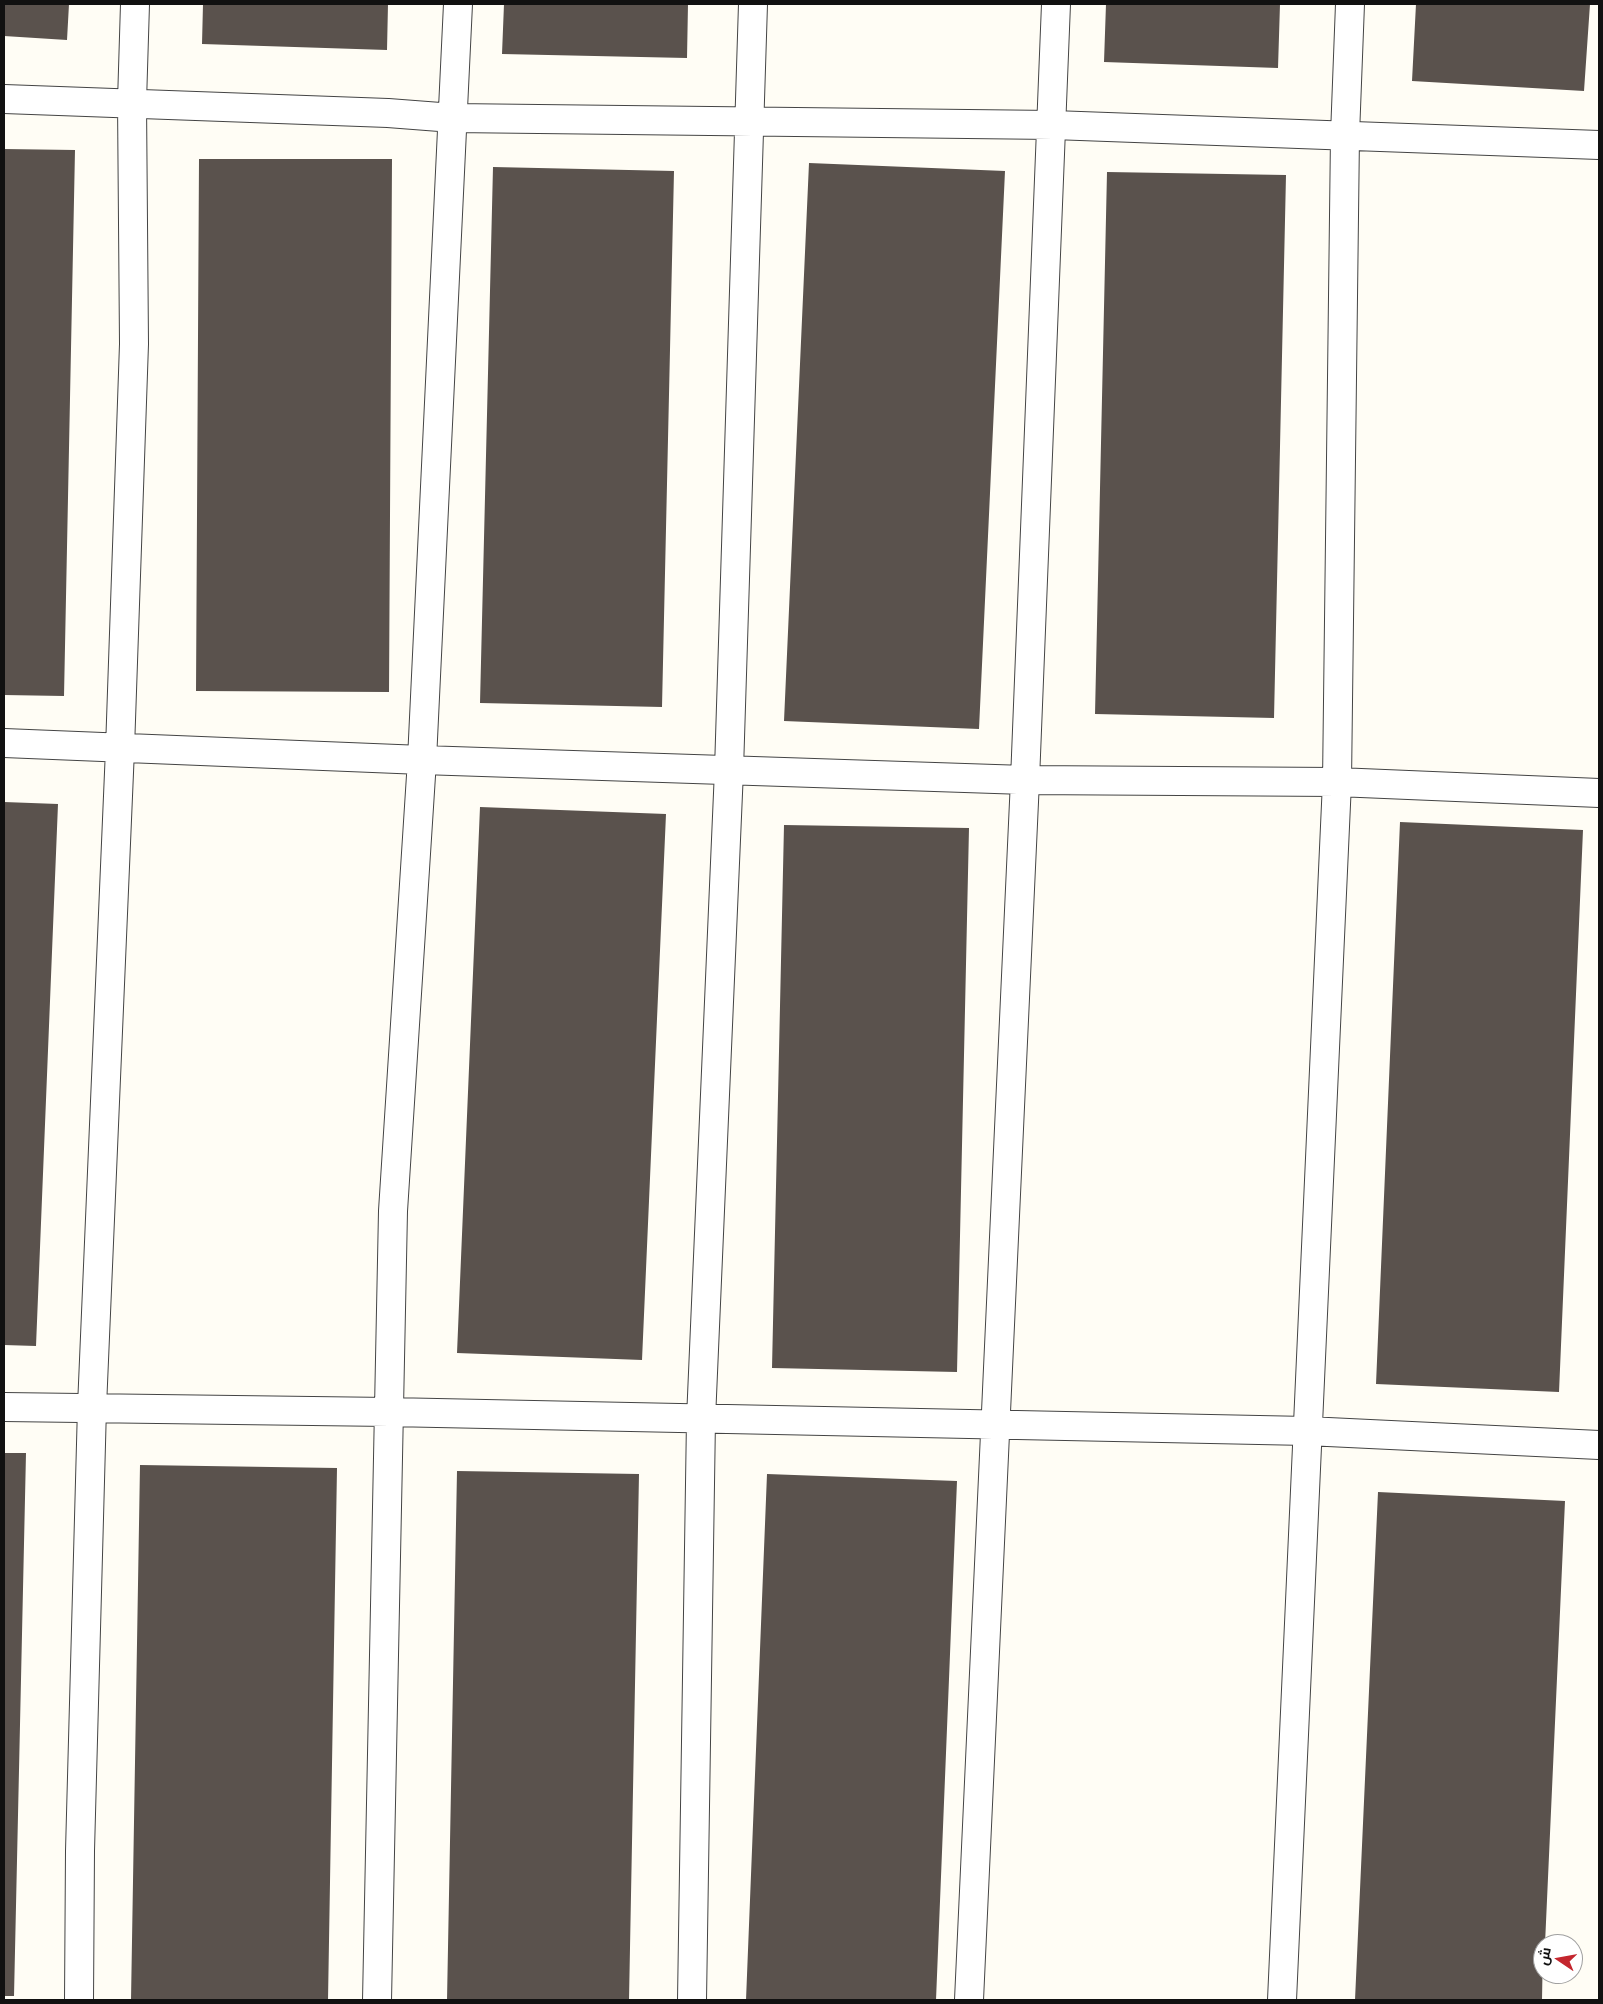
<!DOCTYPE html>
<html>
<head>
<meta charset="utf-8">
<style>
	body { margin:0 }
	#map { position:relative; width:1603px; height:2004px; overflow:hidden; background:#fffdf5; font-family:"Libre Baskerville",Cairo,serif }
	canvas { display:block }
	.frame { position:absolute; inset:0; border:5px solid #111; pointer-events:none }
	.north { position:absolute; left:1533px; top:1934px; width:50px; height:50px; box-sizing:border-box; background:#fff; border:1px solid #a0a0a0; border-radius:50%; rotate:282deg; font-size:14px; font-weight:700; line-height:20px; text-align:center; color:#111 }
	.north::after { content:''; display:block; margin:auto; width:18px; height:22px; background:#c4262e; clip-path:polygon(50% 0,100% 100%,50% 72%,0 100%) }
</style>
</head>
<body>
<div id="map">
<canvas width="1603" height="2004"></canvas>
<div class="frame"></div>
<div class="north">ش</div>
</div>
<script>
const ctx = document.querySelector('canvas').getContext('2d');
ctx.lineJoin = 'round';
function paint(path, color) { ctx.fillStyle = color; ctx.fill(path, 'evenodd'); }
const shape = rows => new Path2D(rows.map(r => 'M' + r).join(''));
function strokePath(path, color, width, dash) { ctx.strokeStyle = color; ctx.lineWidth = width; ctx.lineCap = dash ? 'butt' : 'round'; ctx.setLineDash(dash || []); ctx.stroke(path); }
const building = shape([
	[4,4,69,4,67,40,4,36],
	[203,4,388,4,387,50,202,44],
	[504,4,688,4,687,58,502,54],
	[1106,4,1280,4,1278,68,1104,62],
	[1416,4,1590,4,1584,91,1412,81],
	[4,149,75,150,64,696,4,695],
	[199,159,392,159,389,692,196,691],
	[809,163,1005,171,979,729,784,721],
	[493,167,674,171,662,707,480,703],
	[1107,172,1286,175,1274,718,1095,714],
	[4,802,58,804,36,1346,4,1345],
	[480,807,666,814,642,1360,457,1353],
	[1400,822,1583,830,1559,1392,1376,1384],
	[784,825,969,828,957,1372,772,1368],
	[4,1453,26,1453,14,1996,4,1996],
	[140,1465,337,1468,328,2000,131,2000],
	[457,1471,639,1474,629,2000,447,2000],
	[767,1474,957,1481,936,2000,746,2000],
	[1378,1492,1565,1501,1545,1944,1543,1944,1542,2000,1355,2000]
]);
const street = shape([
	[4,99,388,113,453,118,1053,125,1599,145],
	[4,743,422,760,1025,780,1337,782,1599,793],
	[4,1407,389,1412,1307,1431,1599,1445],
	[79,2000,80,1851,92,1407,120,749,134,344,132,102,135,4],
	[377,2000,393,1211,422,760,458,4],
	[692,2000,701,1419,729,770,753,4],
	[969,2000,1025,780,1056,4],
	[1282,2000,1337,782,1345,135,1350,4]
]);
paint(building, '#5a524d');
strokePath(street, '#444', 30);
strokePath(street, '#fff', 28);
</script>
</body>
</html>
